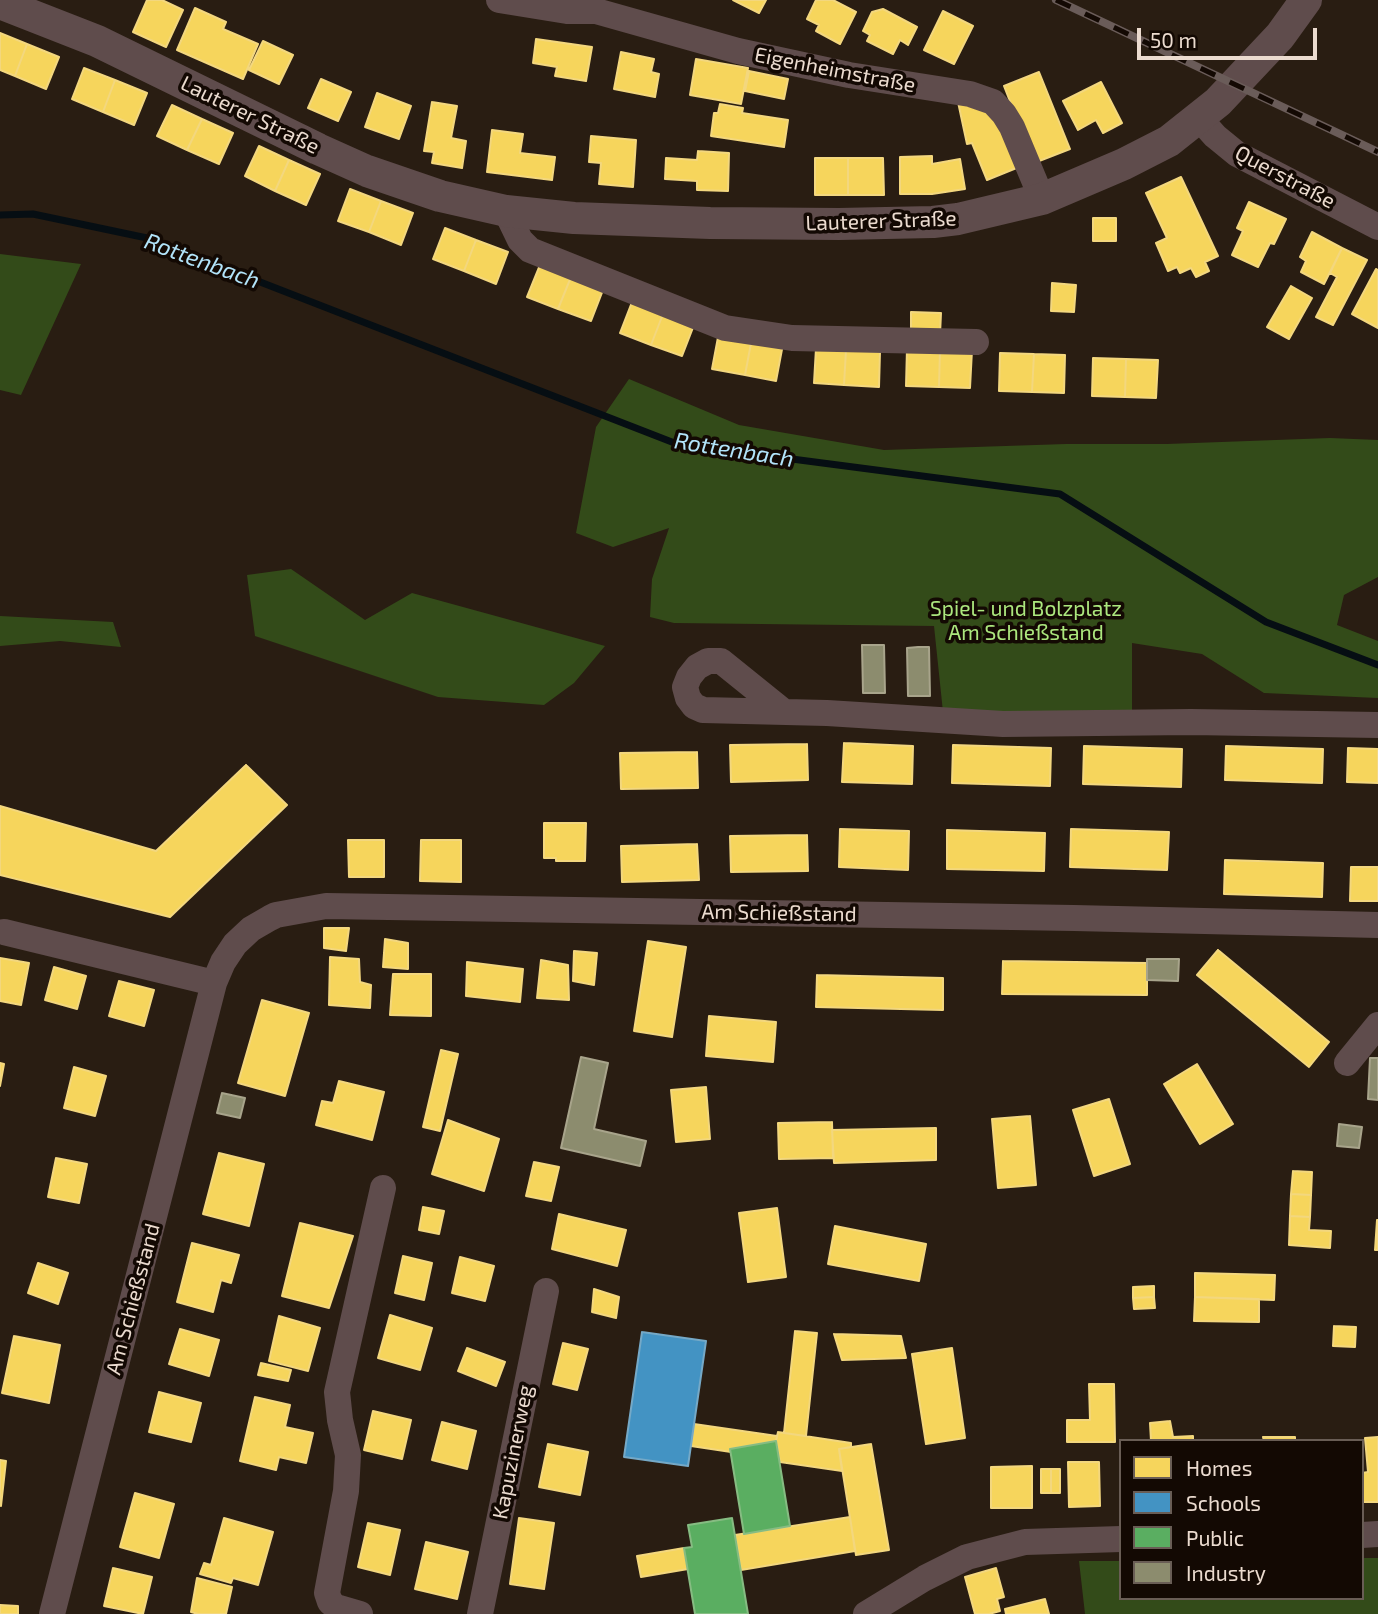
<!DOCTYPE html>
<html>
<head>
<meta charset="utf-8">
<style>
	body { margin:0 }
	#map { position:relative; width:1378px; height:1614px; overflow:hidden; background:#291d12; font-family:"Exo 2",sans-serif }
	canvas { display:block }
	.legend { position:absolute; left:1119px; top:1439px; width:245px; height:161px; box-sizing:border-box; background:#130903; border:2px solid #695d55; margin:0; padding:9px 12px; list-style:none; font-size:21px; color:#ebdbcf }
	.legend li { display:flex; align-items:center; gap:14px; height:35px }
	.legend b { width:35px; border:2px solid #695d55 }
	.scale { position:absolute; left:1137px; top:28px; width:180px; height:32px; box-sizing:border-box; border:4px solid #ebdbcf; border-top:0; padding-left:9px; font-size:21px; line-height:24px; white-space:nowrap; color:#ebdbcf; -webkit-text-stroke:5px #130903; paint-order:stroke }
</style>
</head>
<body>
<div id="map">
<canvas width="1378" height="1614"></canvas>
<ul class="legend">
<li><b style="height:19px;background:#f6d55c"></b>Homes</li>
<li><b style="height:19px;background:#4393c3"></b>Schools</li>
<li><b style="height:19px;background:#5aae61"></b>Public</li>
<li><b style="height:19px;background:#8c8c6e"></b>Industry</li>
</ul>
<div class="scale">50 m</div>
</div>
<script>
const ctx = document.querySelector('canvas').getContext('2d');
ctx.lineJoin = 'round';
function paint(path, color) { ctx.fillStyle = color; ctx.fill(path, 'evenodd'); }
const shape = rows => new Path2D(rows.map(r => 'M' + r).join(''));
function strokePath(path, color, width, dash) { ctx.strokeStyle = color; ctx.lineWidth = width; ctx.lineCap = dash ? 'butt' : 'round'; ctx.setLineDash(dash || []); ctx.stroke(path); }
function label(font, color, halo, rows, align = 'center') {
  ctx.font = font + ' "Exo 2",sans-serif'; ctx.lineWidth = 7; ctx.setLineDash([]); ctx.textBaseline = 'middle'; ctx.strokeStyle = halo; ctx.fillStyle = color; for (const [text, x, y, turn = 0] of rows) {
    ctx.save(); ctx.translate(x, y); ctx.rotate((+turn || 0) * Math.PI / 180); ctx.textAlign = isNaN(turn) ? turn : align; if (halo) ctx.strokeText(text, 0, 0); ctx.fillText(text, 0, 0); ctx.restore();
  }
}
const green = shape([
	[0,254,81,264,21,395,0,390],
	[629,379,739,425,884,450,1066,444,1167,444,1330,438,1378,440,1378,577,1344,595,1337,625,1378,641,1378,698,1264,693,1202,654,1132,643,1132,715,943,712,934,626,674,623,650,617,652,579,669,528,613,547,576,533,596,427],
	[291,569,365,620,412,593,605,646,574,683,544,705,438,697,255,636,247,575],
	[0,616,113,622,121,647,60,641,0,646],
	[1362,1558,1378,1558,1378,1614,1085,1614,1079,1561,1121,1561,1121,1598,1362,1598]
]);
const homes = shape([
	[147,0,162,0,183,10,166,47,133,32,147,0],
	[733,0,766,0,759,13,733,0],
	[816,0,833,0,856,12,840,44,816,31,819,25,807,19,816,0],
	[195,8,226,22,223,29,258,44,243,79,177,50,195,8],
	[883,9,917,27,908,45,900,40,893,54,867,41,870,35,863,31,872,12,883,9],
	[943,11,973,26,954,64,924,50,943,11],
	[0,33,27,44,15,76,0,70,0,33],
	[536,39,592,47,586,81,555,76,557,67,533,63,536,39],
	[263,41,293,55,279,84,249,70,263,41],
	[27,44,59,57,46,89,15,76,27,44],
	[621,52,654,59,651,72,659,74,655,97,614,89,621,52],
	[696,59,748,68,741,104,690,95,696,59],
	[84,68,115,80,103,112,72,99,84,68],
	[749,71,788,79,784,99,745,91,749,71],
	[1039,72,1070,149,1034,163,1004,86,1039,72],
	[321,79,351,92,338,121,308,108,321,79],
	[115,80,147,93,134,125,103,112,115,80],
	[1101,82,1122,123,1103,133,1096,120,1078,130,1063,101,1101,82],
	[377,93,411,106,399,139,365,127,377,93],
	[432,102,457,106,451,138,466,141,462,168,432,163,434,152,424,151,432,102],
	[958,102,992,111,1019,167,987,180,972,143,967,144,958,102],
	[720,104,743,108,742,113,788,120,784,147,711,136,714,113,718,113,720,104],
	[172,105,202,119,187,150,157,136,172,105],
	[202,119,233,133,219,164,187,150,202,119],
	[492,130,523,134,520,153,555,157,552,180,487,172,492,130],
	[591,136,636,140,633,187,599,184,601,163,589,162,591,136],
	[259,146,289,160,275,191,245,176,259,146],
	[698,151,729,153,728,191,697,190,697,181,665,179,666,158,697,160,698,151],
	[932,156,932,164,960,159,965,189,932,194,900,194,900,157,932,156],
	[815,158,848,158,848,195,815,195,815,158],
	[848,158,883,158,884,195,848,195,848,158],
	[289,160,320,174,306,205,275,191,289,160],
	[1181,177,1218,256,1205,262,1209,271,1196,277,1191,268,1180,273,1177,267,1168,271,1156,243,1167,238,1146,193,1181,177],
	[350,189,381,201,369,232,338,221,350,189],
	[381,201,413,213,401,245,369,232,381,201],
	[1249,202,1286,219,1274,244,1270,243,1258,267,1232,255,1243,231,1237,228,1249,202],
	[1093,218,1116,218,1116,241,1093,241,1093,218],
	[445,228,476,240,464,271,433,259,445,228],
	[1312,232,1342,248,1324,284,1301,272,1306,261,1300,257,1312,232],
	[476,240,508,252,496,284,464,271,476,240],
	[1342,248,1367,260,1333,325,1316,317,1337,277,1330,273,1342,248],
	[540,265,571,277,558,309,527,297,540,265],
	[1376,269,1378,270,1378,328,1352,314,1376,269],
	[571,277,603,290,591,321,558,309,571,277],
	[1052,283,1076,285,1074,312,1051,311,1052,283],
	[1291,286,1312,298,1289,339,1267,327,1291,286],
	[632,302,663,314,651,345,620,333,632,302],
	[911,312,941,313,940,335,911,335,911,312],
	[663,314,694,325,682,356,651,345,663,314],
	[719,332,752,338,745,375,712,369,719,332],
	[752,338,783,344,776,381,745,375,752,338],
	[816,348,846,350,844,385,814,383,816,348],
	[907,348,940,349,939,387,906,386,907,348],
	[940,349,972,350,970,388,939,387,940,349],
	[846,350,880,352,879,387,844,385,846,350],
	[1000,353,1034,354,1032,392,999,391,1000,353],
	[1034,354,1065,355,1064,393,1032,392,1034,354],
	[1093,358,1126,359,1125,397,1092,396,1093,358],
	[1126,359,1158,360,1156,398,1125,397,1126,359],
	[844,743,913,746,912,784,842,782,844,743],
	[807,744,808,780,731,782,730,745,807,744],
	[953,745,1051,748,1050,786,952,783,953,745],
	[1084,746,1182,749,1181,787,1083,784,1084,746],
	[1226,746,1323,749,1322,783,1225,780,1226,746],
	[1348,748,1378,749,1378,783,1347,782,1348,748],
	[697,752,698,788,621,789,620,753,697,752],
	[246,765,287,805,170,917,0,875,0,806,156,851,246,765],
	[544,823,586,823,585,861,556,861,556,858,544,858,544,823],
	[840,829,909,831,908,870,839,867,840,829],
	[1071,829,1169,832,1167,870,1070,867,1071,829],
	[947,830,1045,833,1044,871,947,869,947,830],
	[807,835,808,871,731,872,730,836,807,835],
	[348,840,384,840,384,877,349,877,348,840],
	[421,840,461,840,461,882,420,881,421,840],
	[697,844,699,880,622,882,621,846,697,844],
	[1225,860,1323,863,1322,897,1224,894,1225,860],
	[1351,867,1378,867,1378,901,1350,901,1351,867],
	[324,928,349,928,346,951,324,948,324,928],
	[385,939,408,943,408,969,383,967,385,939],
	[648,941,686,947,672,1037,634,1031,648,941],
	[1218,950,1329,1042,1309,1067,1197,975,1218,950],
	[574,951,597,953,594,985,573,981,574,951],
	[330,957,359,959,360,982,371,985,370,1008,329,1005,330,957],
	[0,958,29,963,21,1005,0,1001,0,958],
	[541,960,568,965,569,1000,537,998,541,960],
	[1003,961,1147,963,1147,995,1002,994,1003,961],
	[467,962,523,969,520,1002,466,996,467,962],
	[54,967,86,976,77,1009,45,1000,54,967],
	[393,974,431,974,431,1016,390,1015,393,974],
	[817,975,943,978,943,1010,816,1007,817,975],
	[119,981,154,990,144,1026,109,1016,119,981],
	[262,1000,309,1013,285,1096,238,1083,262,1000],
	[709,1016,776,1022,773,1062,706,1056,709,1016],
	[441,1050,458,1054,440,1131,423,1127,441,1050],
	[0,1063,4,1064,0,1086,0,1063],
	[1197,1064,1233,1124,1200,1144,1164,1084,1197,1064],
	[74,1067,106,1076,95,1116,64,1108,74,1067],
	[339,1081,384,1092,372,1140,316,1125,322,1101,333,1103,339,1081],
	[706,1087,710,1139,676,1142,671,1090,706,1087],
	[1109,1099,1130,1164,1094,1176,1073,1110,1109,1099],
	[1030,1116,1036,1185,998,1188,992,1119,1030,1116],
	[448,1120,499,1139,484,1191,432,1174,448,1120],
	[832,1122,833,1158,779,1159,778,1123,832,1122],
	[936,1128,936,1160,834,1163,832,1130,936,1128],
	[219,1153,264,1164,249,1226,203,1214,219,1153],
	[56,1158,87,1164,79,1203,48,1197,56,1158],
	[534,1162,559,1167,551,1201,526,1196,534,1162],
	[1293,1171,1312,1172,1311,1195,1291,1194,1293,1171],
	[1291,1194,1311,1195,1310,1217,1290,1216,1291,1194],
	[423,1207,444,1211,439,1234,419,1230,423,1207],
	[777,1208,786,1277,748,1282,739,1213,777,1208],
	[559,1214,626,1230,617,1266,552,1249,559,1214],
	[1290,1216,1310,1217,1309,1230,1331,1231,1330,1248,1289,1245,1290,1216],
	[1377,1220,1378,1220,1378,1250,1375,1250,1377,1220],
	[300,1223,353,1236,329,1308,282,1296,300,1223],
	[835,1226,926,1244,919,1281,828,1264,835,1226],
	[192,1243,239,1255,231,1283,221,1280,213,1312,177,1302,192,1243],
	[403,1256,432,1263,424,1300,395,1293,403,1256],
	[460,1257,494,1266,485,1301,452,1293,460,1257],
	[38,1263,68,1273,58,1304,28,1293,38,1263],
	[1195,1273,1275,1275,1274,1300,1195,1297,1195,1273],
	[1154,1286,1154,1297,1133,1298,1133,1287,1154,1286],
	[594,1289,619,1297,616,1318,592,1312,594,1289],
	[1154,1297,1155,1308,1134,1309,1133,1298,1154,1297],
	[1195,1297,1259,1299,1259,1322,1194,1321,1195,1297],
	[390,1315,432,1328,420,1370,378,1358,390,1315],
	[279,1316,320,1328,308,1371,269,1361,279,1316],
	[1334,1326,1356,1327,1355,1347,1333,1346,1334,1326],
	[180,1329,219,1340,209,1376,169,1364,180,1329],
	[795,1331,817,1333,806,1436,784,1433,795,1331],
	[834,1334,901,1336,906,1358,842,1360,834,1334],
	[14,1336,60,1345,49,1403,2,1393,14,1336],
	[563,1343,588,1349,577,1390,553,1384,563,1343],
	[467,1348,505,1362,496,1386,458,1371,467,1348],
	[952,1348,965,1438,926,1444,912,1354,952,1348],
	[261,1363,291,1370,288,1381,258,1375,261,1363],
	[1089,1384,1114,1384,1115,1442,1067,1442,1067,1420,1090,1420,1089,1384],
	[159,1392,201,1403,191,1442,149,1432,159,1392],
	[255,1397,290,1405,285,1427,313,1433,306,1463,279,1457,276,1470,240,1461,255,1397],
	[373,1411,411,1420,402,1459,364,1450,373,1411],
	[1170,1421,1173,1437,1193,1436,1193,1441,1151,1441,1150,1423,1170,1421],
	[442,1422,476,1431,467,1469,432,1460,442,1422],
	[694,1424,777,1436,776,1441,730,1449,731,1452,691,1446,694,1424],
	[778,1432,851,1443,851,1447,839,1449,842,1471,780,1462,776,1441,778,1432],
	[1263,1437,1295,1437,1295,1441,1264,1441,1263,1437],
	[1378,1437,1378,1502,1363,1502,1362,1473,1368,1472,1365,1438,1378,1437],
	[548,1444,588,1452,580,1495,539,1487,548,1444],
	[871,1444,889,1550,856,1555,839,1449,871,1444],
	[0,1460,6,1461,1,1506,0,1505,0,1460],
	[1068,1462,1099,1462,1100,1506,1069,1507,1068,1462],
	[1032,1466,1032,1508,991,1508,991,1467,1032,1466],
	[1041,1469,1051,1469,1051,1493,1041,1493,1041,1469],
	[1051,1469,1060,1469,1060,1493,1051,1493,1051,1469],
	[135,1493,174,1504,159,1558,120,1547,135,1493],
	[850,1517,855,1551,741,1570,735,1535,850,1517],
	[224,1518,273,1532,258,1585,233,1578,231,1583,200,1574,204,1563,211,1565,224,1518],
	[519,1518,554,1523,544,1589,510,1584,519,1518],
	[368,1523,400,1530,390,1575,358,1567,368,1523],
	[426,1542,468,1552,457,1599,415,1589,426,1542],
	[684,1548,688,1569,641,1577,637,1556,684,1548],
	[113,1568,152,1577,143,1614,104,1606,113,1568],
	[996,1568,1004,1597,997,1599,1000,1611,989,1614,975,1614,965,1577,996,1568],
	[197,1578,232,1587,226,1614,198,1614,191,1612,197,1578],
	[1045,1599,1049,1614,1006,1614,1005,1609,1045,1599],
	[0,1605,18,1606,18,1614,0,1614,0,1605]
]);
const schools = shape([
	[642,1332,706,1341,688,1466,624,1457,642,1332]
]);
const public = shape([
	[776,1441,790,1526,744,1534,730,1449,776,1441],
	[732,1518,748,1614,695,1614,684,1548,692,1547,688,1525,732,1518]
]);
const industry = shape([
	[862,645,884,645,885,693,863,693,862,645],
	[918,647,929,647,930,696,908,696,907,648,918,647],
	[1147,959,1179,959,1178,981,1147,980,1147,959],
	[581,1057,608,1063,594,1129,646,1141,640,1166,561,1148,581,1057],
	[1370,1058,1378,1058,1378,1100,1368,1099,1370,1058],
	[222,1093,245,1098,240,1118,217,1113,222,1093],
	[1339,1124,1362,1127,1359,1148,1337,1146,1339,1124]
]);
const stream = shape([
	[0,215,33,214,147,238,677,444,1060,494,1266,622,1378,665]
]);
const minor = shape([
	[499,0,567,11,594,11],
	[574,0,596,11,738,51,849,75,970,94,993,102,1004,114,1012,127,1042,199],
	[1199,118,1215,136,1237,154,1378,227],
	[506,211,520,240,530,250,725,328,792,338,976,342],
	[783,711,721,661,708,661,697,667,689,677,685,687,688,698,694,706,703,710,827,713,1003,724,1191,722,1378,725],
	[4,932,214,983],
	[1347,1063,1378,1025],
	[1362,1535,1378,1534],
	[52,1614,214,983,223,962,235,944,251,929,270,918,276,915,326,906,1074,918,1378,925],
	[360,1614,336,1607,330,1602,327,1593,346,1491,348,1455,340,1420,337,1392,383,1188],
	[480,1614,546,1291],
	[866,1614,925,1578,967,1557,1025,1542,1121,1539]
]);
const tertiary = shape([
	[0,3,97,41,318,149,367,171,440,196,506,211,574,218,710,223,839,224,933,222,958,219,1042,199,1124,164,1169,141,1218,102,1280,36,1306,0]
]);
const rail = shape([
	[1056,0,1378,152]
]);
const streetNames = [
	["Eigenheimstraße",835,70,11],
	["Lauterer Straße",250,115,26],
	["Querstraße",1285,177,28],
	["Lauterer Straße",881,221,-2],
	["Am Schießstand",779,913,1],
	["Am Schießstand",133,1299,-75],
	["Kapuzinerweg",513,1452,-79]
];
const parkNames = [
	["Spiel- und Bolzplatz",1026,609],
	["Am Schießstand",1026,633]
];
const waterNames = [
	["Rottenbach",202,261,20],
	["Rottenbach",734,450,9]
];
paint(green, '#334b19');
paint(homes, '#f6d55c');
strokePath(homes, '#f3d77e', 2);
paint(schools, '#4393c3');
strokePath(schools, '#75a9c7', 2);
paint(public, '#5aae61');
strokePath(public, '#86bc82', 2);
paint(industry, '#8c8c6e');
strokePath(industry, '#a8a48b', 2);
strokePath(stream, '#060e13', 7);
strokePath(minor, '#5f4c4c', 26);
strokePath(tertiary, '#5f4c4c', 32);
strokePath(rail, '#6a5c59', 8);
strokePath(rail, '#130903', 5, [16]);
label('21px', '#ebdbcf', '#130903', streetNames);
label('21px', '#ace77e', '#130903', parkNames);
label('italic 23px', '#b2e4fa', '#130903', waterNames);
</script>
</body>
</html>
